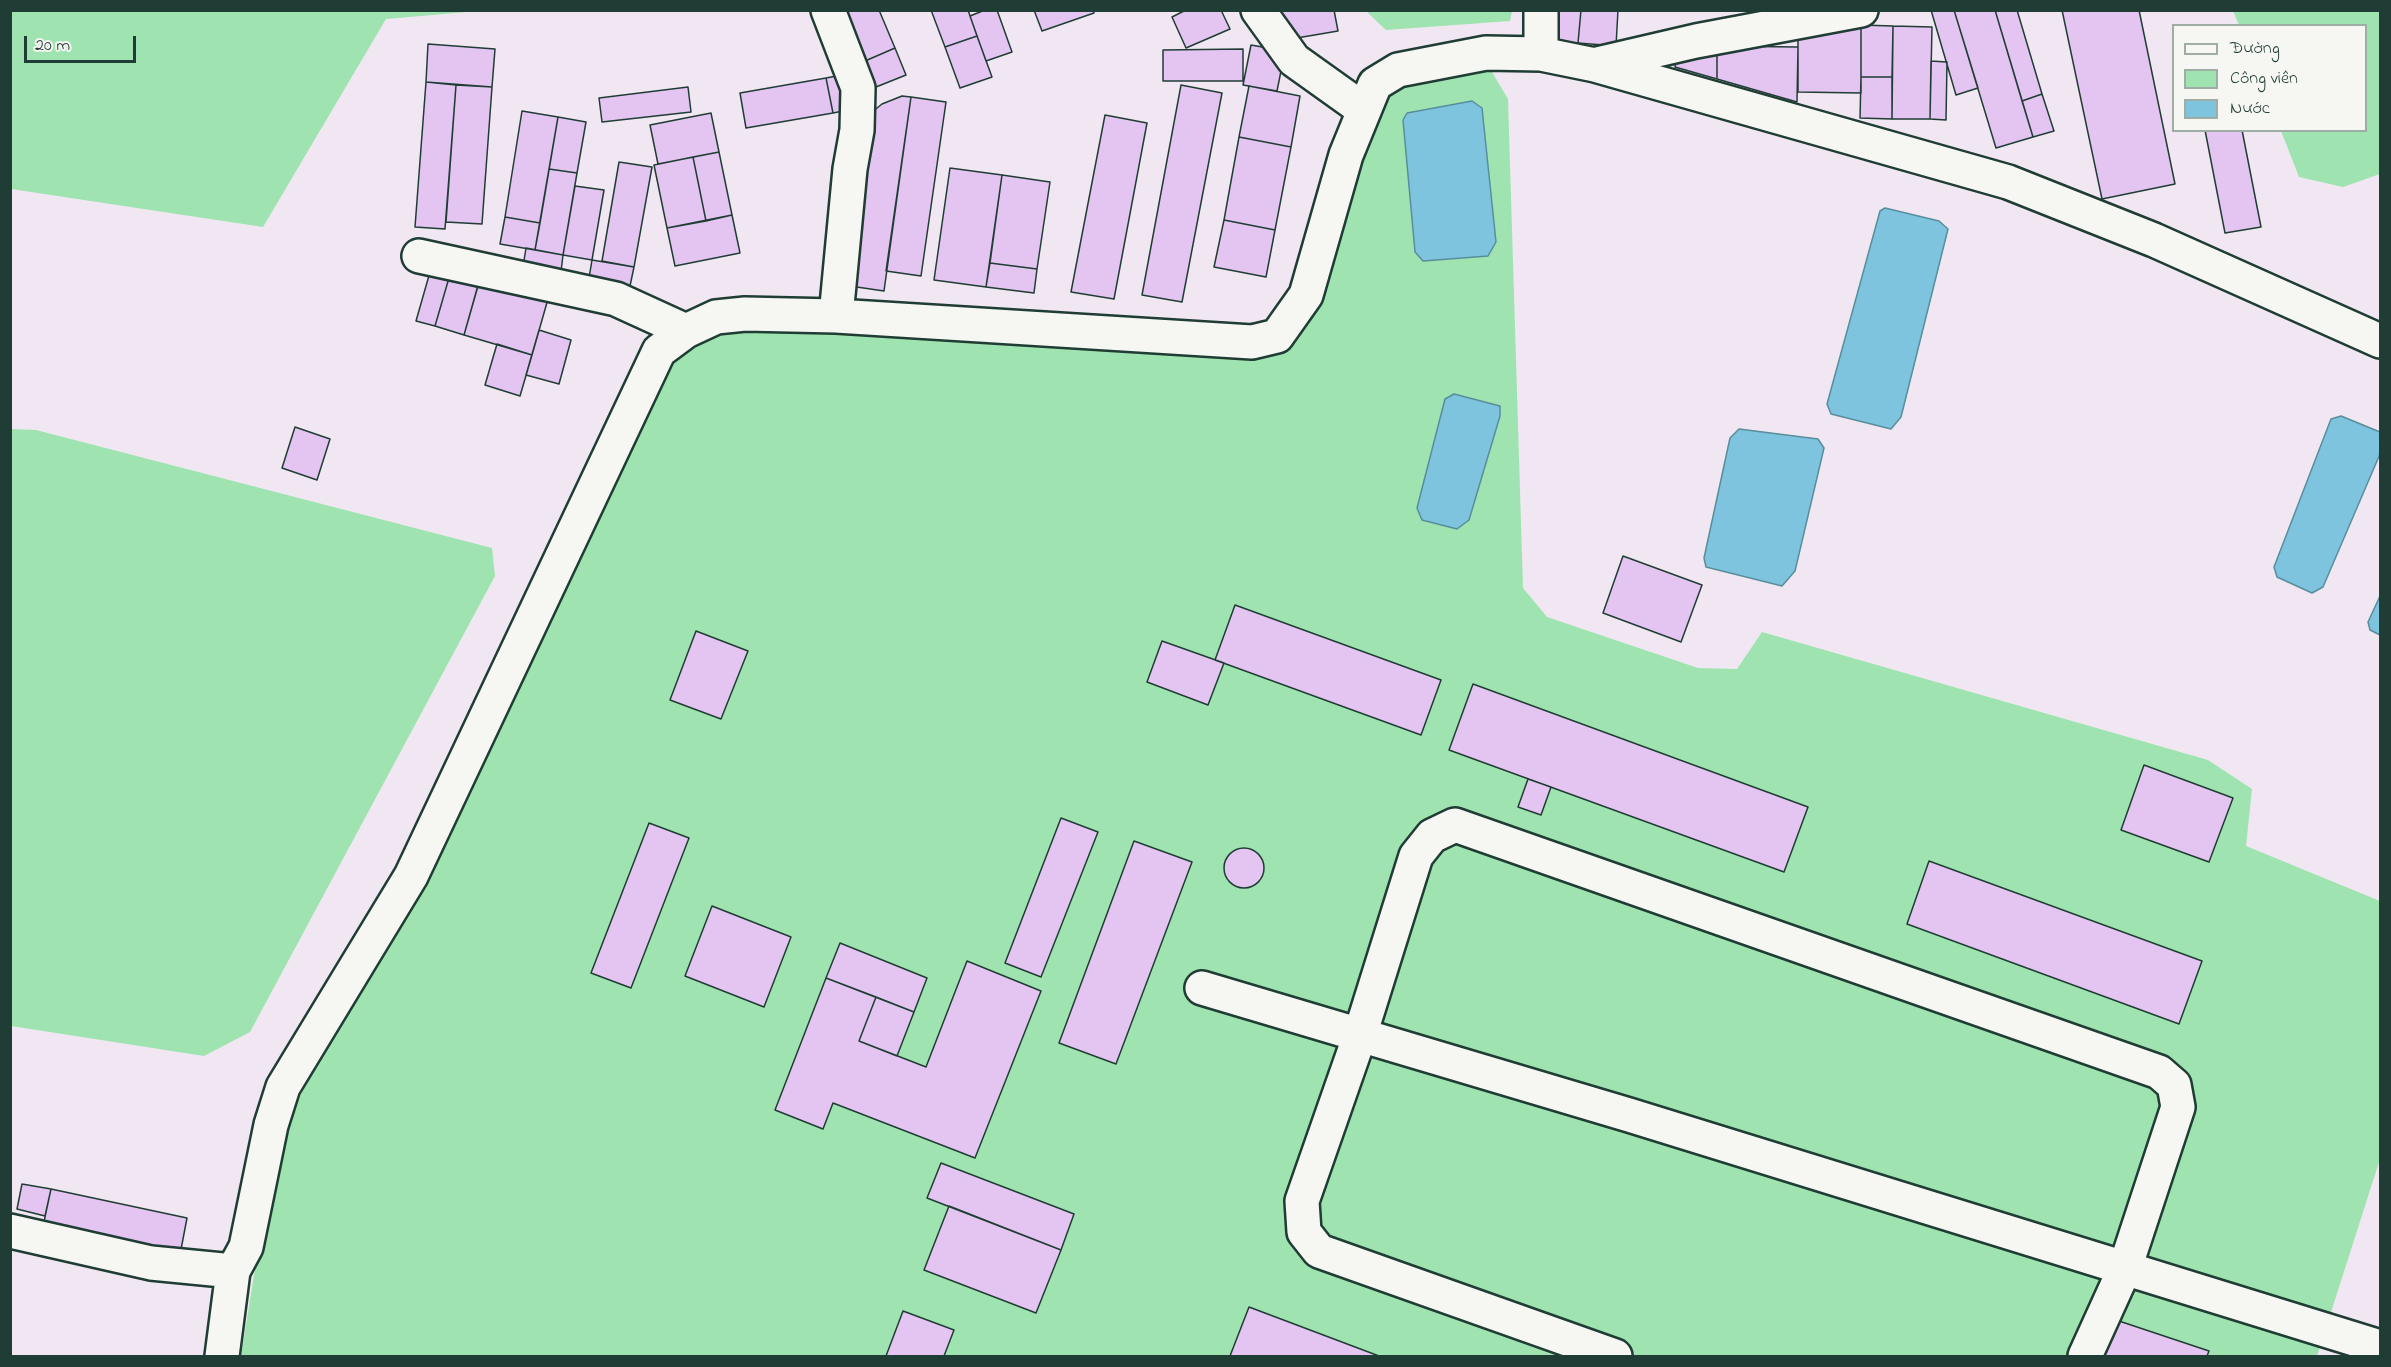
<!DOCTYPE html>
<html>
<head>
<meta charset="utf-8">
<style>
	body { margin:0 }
	#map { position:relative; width:2391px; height:1367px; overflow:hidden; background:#f1e7f2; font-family:"Indie Flower",sans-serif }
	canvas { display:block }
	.frame { position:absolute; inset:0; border:12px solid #1f3d34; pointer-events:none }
	.legend { position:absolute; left:2172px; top:24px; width:195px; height:108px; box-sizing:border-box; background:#f6f6f2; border:2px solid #a0aca6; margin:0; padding:8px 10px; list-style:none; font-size:18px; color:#1f3d34 }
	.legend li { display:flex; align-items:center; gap:12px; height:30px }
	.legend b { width:30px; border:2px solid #a0aca6 }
	.scale { position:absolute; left:24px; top:36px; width:112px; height:27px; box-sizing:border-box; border:3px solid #1f3d34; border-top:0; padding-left:8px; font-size:18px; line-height:21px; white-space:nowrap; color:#1f3d34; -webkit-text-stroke:4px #f6f6f2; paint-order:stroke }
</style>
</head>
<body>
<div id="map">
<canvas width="2391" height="1367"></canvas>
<div class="frame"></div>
<ul class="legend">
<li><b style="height:8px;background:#f6f6f2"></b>Đường</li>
<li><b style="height:16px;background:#9fe4b0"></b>Công viên</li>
<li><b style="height:16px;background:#7ec4df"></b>Nước</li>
</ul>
<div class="scale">20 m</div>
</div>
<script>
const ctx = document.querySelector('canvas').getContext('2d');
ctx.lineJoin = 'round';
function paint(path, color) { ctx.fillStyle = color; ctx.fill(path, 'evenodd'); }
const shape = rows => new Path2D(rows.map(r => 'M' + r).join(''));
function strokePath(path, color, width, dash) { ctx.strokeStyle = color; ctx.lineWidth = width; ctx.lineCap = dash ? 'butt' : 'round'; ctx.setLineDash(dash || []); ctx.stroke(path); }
const green = shape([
	[10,11,11,10,479,11,386,19,263,227,11,189],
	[1366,11,1512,11,1510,21,1386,30],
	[2233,11,2380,11,2380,174,2343,187,2299,177,2281,131,2366,130,2366,26,2239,25],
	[1489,67,1508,99,1523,588,1547,617,1698,668,1737,669,1762,632,2208,760,2252,789,2246,846,2380,901,2380,1159,2317,1356,241,1356,254,1275,293,1108,427,870,660,375,704,335,741,327,1260,356,1297,337,1323,294,1381,98,1412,79],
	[10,429,36,430,492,548,495,576,250,1032,204,1056,11,1026]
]);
const water = shape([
	[1472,101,1482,108,1496,242,1488,256,1423,261,1415,252,1403,120,1407,113,1472,101],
	[1885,208,1939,221,1948,229,1901,417,1891,429,1831,414,1827,404,1880,211,1885,208],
	[1454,394,1500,406,1500,416,1469,520,1457,529,1422,520,1417,508,1445,399,1454,394],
	[2341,416,2380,432,2380,454,2323,587,2312,593,2277,577,2274,567,2331,419,2341,416],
	[1739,429,1818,439,1824,448,1795,571,1782,586,1706,567,1704,558,1730,438,1739,429],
	[2380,596,2380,635,2370,630,2368,622,2380,596]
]);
const building = shape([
	[844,10,879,10,895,48,865,61,844,10],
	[931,10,968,10,977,36,945,47,931,10],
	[985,10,997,10,1012,52,986,61,970,16,985,10],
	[1034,10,1093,10,1094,13,1042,31,1034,10],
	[1186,10,1221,10,1230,29,1186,48,1172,17,1186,10],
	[1266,10,1334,10,1338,31,1285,40,1266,10],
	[1550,10,1581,10,1578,43,1548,41,1550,10],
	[1581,10,1618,10,1616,46,1578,43,1581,10],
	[1931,10,1954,10,1978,88,1956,95,1931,10],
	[1954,10,1995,10,2033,137,1996,148,1954,10],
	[1995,10,2017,10,2042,94,2022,101,1995,10],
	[2062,10,2139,10,2175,184,2102,199,2062,10],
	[1798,24,1861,25,1861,93,1798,92,1798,24],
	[1861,25,1893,26,1892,77,1861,77,1861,25],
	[1893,26,1932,27,1930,119,1892,119,1893,26],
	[977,36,992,77,960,88,945,47,977,36],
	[428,44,495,49,492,87,426,82,428,44],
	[1251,45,1285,51,1277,91,1243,85,1251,45],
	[1717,46,1717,79,1675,67,1677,50,1717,46],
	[1717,46,1798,47,1797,102,1717,79,1717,46],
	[895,48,906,75,876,87,865,61,895,48],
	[1243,49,1243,81,1163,81,1163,50,1243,49],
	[1931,61,1947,62,1946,120,1930,119,1931,61],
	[847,74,853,109,833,113,826,78,847,74],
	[1861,77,1892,77,1892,119,1860,118,1861,77],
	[826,78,833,113,746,128,740,93,826,78],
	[426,82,456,85,445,229,415,227,426,82],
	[456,85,492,87,482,224,446,222,456,85],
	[1181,85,1222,93,1182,302,1142,295,1181,85],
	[1249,86,1300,96,1291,147,1239,137,1249,86],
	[688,87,691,112,602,122,599,98,688,87],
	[2042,94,2054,131,2033,137,2022,101,2042,94],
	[902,96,911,97,884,291,843,285,867,116,882,104,902,96],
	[911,97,946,102,921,276,886,271,911,97],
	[522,111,558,117,540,223,505,217,522,111],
	[711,113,719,152,658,164,650,125,711,113],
	[1105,115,1147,123,1114,299,1071,292,1105,115],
	[558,117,586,122,577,173,549,169,558,117],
	[2205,130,2242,130,2261,227,2225,233,2205,130],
	[1239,137,1291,147,1275,230,1224,220,1239,137],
	[719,152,732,215,706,221,693,157,719,152],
	[693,157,706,221,667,228,654,165,693,157],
	[619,162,652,167,634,267,602,261,619,162],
	[950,168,1002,175,986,287,934,280,950,168],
	[549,169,577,173,563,255,535,250,549,169],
	[1002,175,1050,182,1037,269,990,263,1002,175],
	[575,186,604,190,592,260,563,255,575,186],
	[732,215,740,253,675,266,667,228,732,215],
	[505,217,540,223,535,250,500,244,505,217],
	[1224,220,1275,230,1266,277,1214,267,1224,220],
	[526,248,563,255,560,280,522,273,526,248],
	[592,260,634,267,630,286,589,278,592,260],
	[990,263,1037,269,1034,293,986,287,990,263],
	[432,265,451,271,435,326,416,321,432,265],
	[451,271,480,279,464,335,435,326,451,271],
	[482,271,550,292,532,355,464,335,482,271],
	[539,330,571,340,559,384,526,375,539,330],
	[497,344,532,355,520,396,485,385,497,344],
	[295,427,330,439,317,480,282,468,295,427],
	[1623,556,1702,585,1681,642,1603,613,1623,556],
	[1235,605,1441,680,1421,735,1215,660,1235,605],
	[696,631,748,651,721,719,670,700,696,631],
	[1162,641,1224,663,1208,705,1147,682,1162,641],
	[1473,684,1808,807,1784,872,1449,750,1473,684],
	[2144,765,2233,798,2209,862,2121,830,2144,765],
	[1528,779,1551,787,1541,815,1518,807,1528,779],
	[1061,818,1098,832,1041,977,1005,963,1061,818],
	[649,823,689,838,631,988,591,973,649,823],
	[1134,841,1192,862,1116,1064,1059,1043,1134,841],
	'1224 868a20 20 0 1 1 40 0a20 20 0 1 1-40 0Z',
	[1929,861,2202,961,2179,1024,1907,924,1929,861],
	[712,906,791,937,764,1007,685,976,712,906],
	[840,943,927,978,914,1012,826,978,840,943],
	[967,961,1041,991,975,1158,833,1103,823,1129,775,1110,826,978,876,997,859,1041,926,1067,967,961],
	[876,997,914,1012,897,1056,859,1041,876,997],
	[941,1163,1074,1214,1061,1250,927,1198,941,1163],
	[22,1184,51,1189,45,1216,17,1209,22,1184],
	[51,1189,187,1218,179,1260,42,1231,51,1189],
	[949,1206,1061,1250,1036,1313,924,1270,949,1206],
	[1249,1307,1379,1356,1230,1356,1249,1307],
	[903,1311,954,1330,944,1356,886,1356,903,1311],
	[2107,1317,2209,1351,2207,1356,2094,1356,2107,1317]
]);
const minor = shape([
	[828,10,858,88,857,130,850,169,836,316],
	[1258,10,1294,60,1364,110],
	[1541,54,1541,10],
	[1597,64,1696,41,1861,10],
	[419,256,616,299,686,331],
	[1202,988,1629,1115,2380,1347],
	[10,1231,151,1263,233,1271],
	[222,1356,233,1271,246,1247,271,1125,283,1087,411,876,659,351,686,331,716,317,745,314,836,316,1252,342,1277,336,1306,295,1346,155,1375,84,1398,70,1486,53,1541,54,1595,65,2008,182,2154,240,2380,341],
	[1615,1356,1319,1251,1304,1232,1302,1201,1360,1035,1416,856,1432,836,1455,825,2159,1072,2174,1085,2178,1107,2125,1268,2085,1356]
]);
paint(green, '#9fe4b0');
paint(water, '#7ec4df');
strokePath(water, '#588e9b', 1.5);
paint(building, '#e4c4f1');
strokePath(building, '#1f3d34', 1.5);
strokePath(minor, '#1f3d34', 38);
strokePath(minor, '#f6f6f2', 33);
</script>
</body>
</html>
